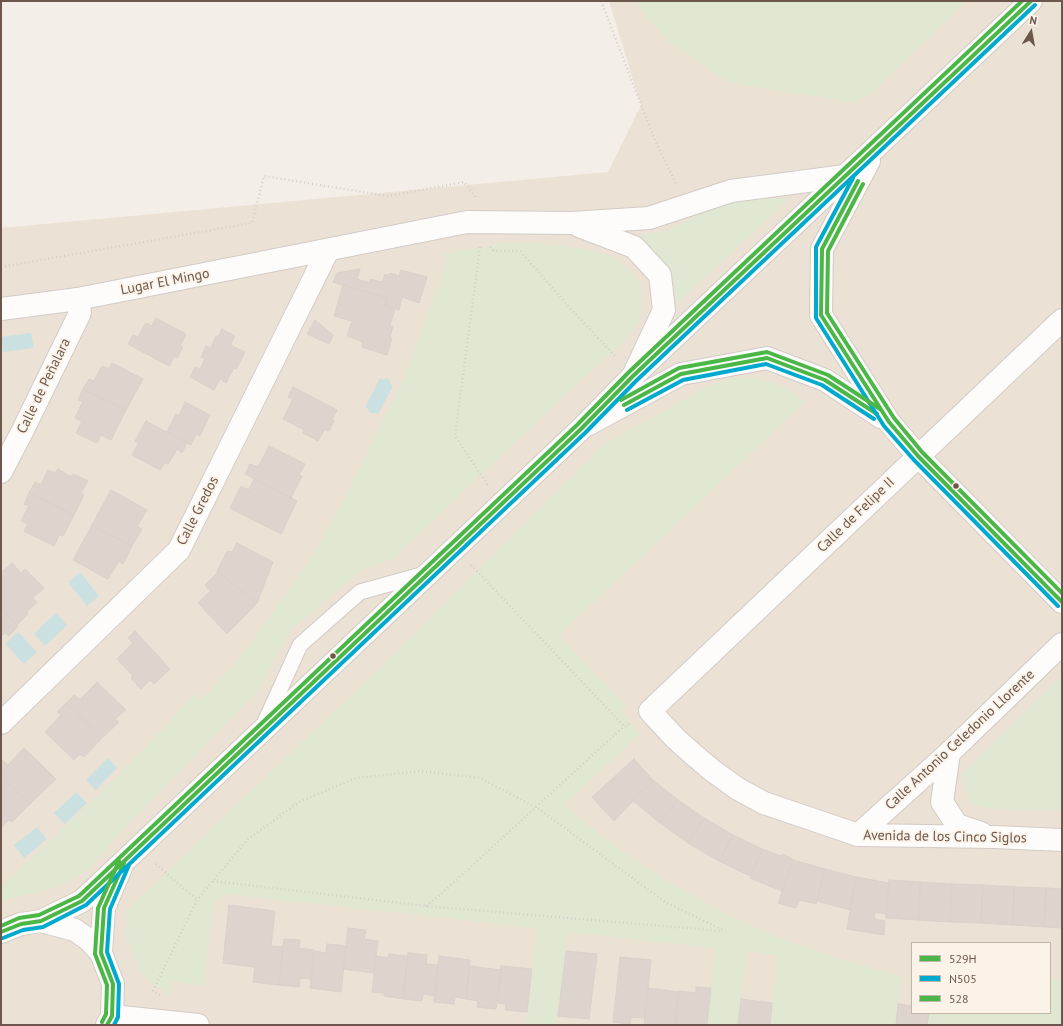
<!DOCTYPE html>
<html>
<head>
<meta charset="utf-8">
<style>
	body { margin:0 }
	#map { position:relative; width:1063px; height:1026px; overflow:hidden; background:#f3eee7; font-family:"PT Sans",sans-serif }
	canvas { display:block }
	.frame { position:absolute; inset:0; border:2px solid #6d574c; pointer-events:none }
	.legend { position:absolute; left:911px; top:942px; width:140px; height:72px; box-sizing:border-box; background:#fcf3e8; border:1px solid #c3b5aa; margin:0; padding:5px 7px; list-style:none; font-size:12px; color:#6d574c }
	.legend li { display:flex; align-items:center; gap:8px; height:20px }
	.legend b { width:20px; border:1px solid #c3b5aa }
	.north { position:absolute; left:1011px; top:12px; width:40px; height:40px; -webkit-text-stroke:3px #fcf3e8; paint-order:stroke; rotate:11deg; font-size:11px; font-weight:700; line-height:16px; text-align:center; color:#6d574c }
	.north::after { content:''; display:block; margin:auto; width:14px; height:18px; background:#6d574c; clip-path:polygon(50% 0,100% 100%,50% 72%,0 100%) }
</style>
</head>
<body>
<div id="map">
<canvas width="1063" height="1026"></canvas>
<div class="frame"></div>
<ul class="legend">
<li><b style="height:5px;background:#4ab747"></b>529H</li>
<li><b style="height:5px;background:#00a9ce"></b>N505</li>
<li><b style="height:5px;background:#4ab747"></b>528</li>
</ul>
<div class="north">N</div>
</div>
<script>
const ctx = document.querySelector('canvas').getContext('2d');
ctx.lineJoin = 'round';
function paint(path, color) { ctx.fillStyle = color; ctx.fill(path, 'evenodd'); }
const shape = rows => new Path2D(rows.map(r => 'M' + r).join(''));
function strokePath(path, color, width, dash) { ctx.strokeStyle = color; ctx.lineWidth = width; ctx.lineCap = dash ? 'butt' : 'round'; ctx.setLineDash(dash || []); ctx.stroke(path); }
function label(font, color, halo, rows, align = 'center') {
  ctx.font = font + ' "PT Sans",sans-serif'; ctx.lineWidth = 3.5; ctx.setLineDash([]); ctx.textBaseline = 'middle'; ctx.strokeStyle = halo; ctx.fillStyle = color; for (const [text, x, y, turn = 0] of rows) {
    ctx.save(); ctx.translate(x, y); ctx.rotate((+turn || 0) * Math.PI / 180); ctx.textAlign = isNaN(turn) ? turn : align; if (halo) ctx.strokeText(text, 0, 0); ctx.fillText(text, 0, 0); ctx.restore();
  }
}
const residential = shape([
	[609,1,1062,1,1062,1025,1,1025,1,228,608,172,641,105],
	[912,943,1050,943,1050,1013,912,1013]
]);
const green = shape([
	[637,1,966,1,871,94,855,102,777,91,728,82,674,46,644,15],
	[782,198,786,199,786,202,678,302,676,301,674,286,668,267,658,255,634,236,667,231,722,204,733,202,745,199,772,199],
	[504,243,536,243,566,246,607,254,629,269,641,285,643,301,639,320,625,341,566,394,394,558,360,571,290,631,259,690,129,823,88,870,67,882,47,890,1,901,1,887,96,797,129,764,164,728,194,694,202,700,244,653,309,561,339,510,404,378,447,262,447,258,446,256,443,254],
	[730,378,754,378,784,386,805,402,559,635,626,706,621,711,640,734,564,805,601,835,632,858,664,879,698,899,732,917,768,933,805,947,842,960,901,976,896,1025,770,1025,778,955,747,951,738,1025,707,1025,715,948,568,932,557,1025,526,1025,537,928,226,894,213,904,204,986,172,982,170,997,168,996,167,992,159,988,148,980,139,969,126,934,126,911,415,634,543,505,606,443,707,387],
	[1062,676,1062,810,995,809,970,805,962,774],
	[1062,979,1062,1025,927,1025,929,1013,1050,1013,1050,981]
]);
const water = shape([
	[31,333,34,348,3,352,1,337],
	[380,378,383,380,387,378,390,381,390,384,393,386,378,414,375,413,371,413,368,410,367,408,365,407],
	[80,572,99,596,87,606,68,582],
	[56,613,67,625,45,646,34,634],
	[18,632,37,652,24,664,5,644],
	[108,758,117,768,96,790,86,780],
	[76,792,87,803,65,824,54,813],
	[37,827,47,839,24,858,14,845]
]);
const building = shape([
	[360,269,357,279,369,283,370,279,382,282,385,274,388,275,390,273,399,276,401,270,427,277,419,303,402,297,399,310,385,306,387,298,333,282,337,273,360,269],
	[343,285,387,298,385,306,395,309,390,325,393,326,390,337,392,338,387,355,362,347,363,342,347,336,352,321,334,316,343,285],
	[156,318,186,334,180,346,183,347,177,358,174,356,169,366,128,344,133,335,138,337,146,323,152,326,156,318],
	[315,320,333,335,329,344,307,334,315,320],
	[222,329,235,336,230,345,245,352,236,369,234,368,226,383,220,379,214,390,190,377,195,367,200,369,205,359,201,357,206,346,211,348,216,336,218,337,222,329],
	[112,363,143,379,126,410,83,389,89,379,94,381,102,366,109,369,112,363],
	[293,387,337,410,332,420,334,421,329,431,325,429,318,441,303,433,304,430,283,419,293,399,288,397,293,387],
	[83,389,126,410,111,440,101,435,97,443,76,433,82,421,75,418,83,401,78,400,83,389],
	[185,402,210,415,200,436,196,434,191,445,167,432,176,414,179,416,185,402],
	[146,421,187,443,182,453,177,449,168,464,165,462,160,470,132,455,138,444,135,441,146,421],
	[269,446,305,464,299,475,302,476,291,498,245,474,250,464,258,467,269,446],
	[58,469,71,477,73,474,88,481,81,493,84,495,74,515,29,493,35,482,41,485,48,470,55,473,58,469],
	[254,479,297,501,281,534,230,508,241,486,249,490,254,479],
	[111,490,147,510,137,527,142,529,132,546,92,525,111,490],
	[29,493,74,515,63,536,59,535,54,546,24,531,28,524,21,521,29,506,24,504,29,493],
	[92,525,132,546,123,564,119,561,108,579,73,560,92,525],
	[237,543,273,562,257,603,217,571,227,551,232,552,237,543],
	[12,563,21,573,25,569,44,588,33,598,37,602,26,613,28,614,17,625,1,608,1,573,12,563],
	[218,572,257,603,227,634,198,603,210,591,205,585,218,572],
	[1,608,18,626,9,636,5,633,1,636,1,608],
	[135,631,170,669,154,684,150,680,141,689,131,678,133,676,117,659,133,643,128,638,135,631],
	[97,682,126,710,115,719,119,722,102,738,66,703,74,695,80,700,97,682],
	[66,703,102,738,84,757,80,754,74,760,45,732,61,715,57,712,66,703],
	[24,748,56,779,30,804,1,776,1,762,2,760,8,765,24,748],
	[634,759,653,780,614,821,592,797,634,759],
	[1,776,30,804,12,822,9,820,1,828,1,776],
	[653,780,678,800,660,823,633,801,653,780],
	[678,800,704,818,688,843,660,823,678,800],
	[704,818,733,835,719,861,688,843,704,818],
	[733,835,762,849,750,876,719,861,733,835],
	[762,849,781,856,783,854,789,857,793,860,782,891,750,878,762,849],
	[793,860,825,869,816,904,799,900,796,908,778,903,793,860],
	[825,869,856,877,850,910,817,901,825,869],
	[856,877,889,883,886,914,875,912,874,919,885,921,884,935,847,929,856,877],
	[889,880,920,882,919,920,886,918,889,880],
	[920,882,952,884,950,922,919,920,920,882],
	[952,884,983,885,981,923,950,922,952,884],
	[983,885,1014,887,1013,925,981,923,983,885],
	[1014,887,1046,888,1044,927,1013,925,1014,887],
	[1046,888,1062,889,1062,928,1044,927,1046,888],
	[229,905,275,911,271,946,283,947,279,985,253,982,255,967,223,963,229,905],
	[348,928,366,930,364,939,378,941,374,973,343,969,348,928],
	[284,939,300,940,299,948,314,950,311,979,300,978,299,987,279,985,284,939],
	[327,944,346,946,341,992,310,988,314,951,326,953,327,944],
	[566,951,597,954,589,1019,558,1016,566,951],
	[408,953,427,955,426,964,438,965,435,996,423,994,422,1001,403,999,408,953],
	[389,954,408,956,403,999,384,996,384,993,372,992,376,956,388,958,389,954],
	[439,956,470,960,466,999,455,997,454,1004,434,1002,439,956],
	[620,957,651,960,645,1018,631,1017,630,1024,613,1022,620,957],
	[469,966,501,970,496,1009,477,1007,478,1001,466,999,469,966],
	[501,966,532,969,527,1012,505,1010,506,1004,497,1003,501,966],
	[696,987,711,988,707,1025,675,1025,679,991,696,993,696,987],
	[648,988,679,992,675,1025,644,1025,648,988],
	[741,999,772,1003,770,1025,738,1025,741,999],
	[898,1004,912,1006,912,1013,929,1013,927,1025,896,1025,898,1004]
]);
const path = shape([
	[601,1,654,138,676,184],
	[480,247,455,436,487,484,486,484],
	[490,247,494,251,520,251,571,309,615,356],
	[1,267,252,223,264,176,388,196,464,182,475,196,474,199],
	[471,565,625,727],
	[156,864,197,900],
	[213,881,426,906,722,931],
	[426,906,440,895,619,731,629,724],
	[160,995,153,991,197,900,247,840,299,802,356,778,420,771,480,778,539,809,665,902,725,931]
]);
const lane = shape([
	[264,724,300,645,360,592,425,574]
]);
const street = shape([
	[869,161,822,249,821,315,889,422,918,456,1062,602],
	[579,226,634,247,660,275,664,310,633,376],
	[1,309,78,299,467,222,572,223,649,218,731,191,845,176],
	[1062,320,650,711,676,739,694,755,713,771,738,789,764,803,858,835,995,837,1062,840],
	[589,424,681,374,767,358,825,380,881,417],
	[1,472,22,432,80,313,78,299],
	[1,723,179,550,328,250],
	[949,753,942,802,957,825,981,833],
	[858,835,949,753,1062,644],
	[112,1016,198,1025]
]);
const secondary = shape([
	[41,921,82,901,581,429,633,376,1031,1],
	[1,932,21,924,41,921,75,930,89,940,101,953,113,984,112,1016,107,1025],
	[101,953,104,908,121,868]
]);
const bus1 = shape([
	[858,181,822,249,821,315,889,422,918,456,1062,602],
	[624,405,681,374,767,358,825,380,877,414],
	[1,932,21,924,41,921,82,901,581,429,633,376,1031,1],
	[107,1025,112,1016,113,984,101,953,104,908,124,863]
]);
const bus2 = shape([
	[853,178,816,247,816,318,884,426,914,460,1058,606],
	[627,410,683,380,766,364,822,385,874,419],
	[3,938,23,930,43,927,86,905,585,433,637,380,1035,5],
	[114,1025,118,1017,119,984,107,952,110,909,129,865]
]);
const bus3 = shape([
	[863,184,828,251,827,313,894,418,922,452,1062,593],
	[621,400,679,368,767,352,828,375,880,409],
	[1,926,19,918,39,915,79,896,577,425,629,372,1022,1],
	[102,1022,106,1014,107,985,95,954,98,908,119,861]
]);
const markers = [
	[956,486,3.5,"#6d574c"],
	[333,656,3.5,"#6d574c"]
];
const streetNames = [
	["Lugar El Mingo",165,282,-11],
	["Calle de Peñalara",44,386,-64],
	["Calle Gredos",198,511,-63],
	["Calle de Felipe II",856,515,-44],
	["Calle Antonio Celedonio Llorente",960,740,-43],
	["Avenida de los Cinco Siglos",945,837,1]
];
paint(residential, '#ece1d5');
paint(green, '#e0e8d3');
paint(water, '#cbe1e1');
paint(building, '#dcd4cd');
strokePath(building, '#dbd1ca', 1);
strokePath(lane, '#d2cbc6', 17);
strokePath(street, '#d2cbc6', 24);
strokePath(secondary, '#d2cbc4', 24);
strokePath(path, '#d4cec9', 2.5, [1, 3]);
strokePath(lane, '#fdfcfb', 15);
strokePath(street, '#fdfcfb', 22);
strokePath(secondary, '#fdfcfb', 22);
strokePath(bus1, '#4ab747', 4);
strokePath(bus2, '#00a9ce', 4);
strokePath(bus3, '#4ab747', 4);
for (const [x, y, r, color] of markers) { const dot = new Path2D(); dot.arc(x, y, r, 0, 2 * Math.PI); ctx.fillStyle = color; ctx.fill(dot); strokePath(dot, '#fcf3e8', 1.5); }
label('14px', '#6d574c', '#fcf3e8', streetNames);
</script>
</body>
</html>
